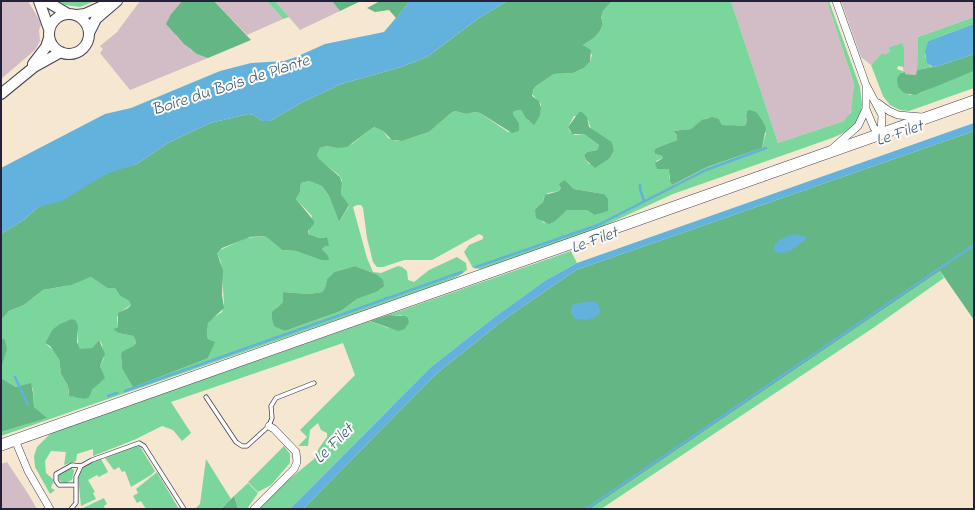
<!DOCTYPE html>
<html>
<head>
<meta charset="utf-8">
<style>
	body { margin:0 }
	#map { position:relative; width:975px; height:510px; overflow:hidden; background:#f6e7d1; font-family:"Indie Flower",sans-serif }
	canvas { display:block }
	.frame { position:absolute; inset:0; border:2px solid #22223b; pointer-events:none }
</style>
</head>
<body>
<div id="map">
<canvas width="975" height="510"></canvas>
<div class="frame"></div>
</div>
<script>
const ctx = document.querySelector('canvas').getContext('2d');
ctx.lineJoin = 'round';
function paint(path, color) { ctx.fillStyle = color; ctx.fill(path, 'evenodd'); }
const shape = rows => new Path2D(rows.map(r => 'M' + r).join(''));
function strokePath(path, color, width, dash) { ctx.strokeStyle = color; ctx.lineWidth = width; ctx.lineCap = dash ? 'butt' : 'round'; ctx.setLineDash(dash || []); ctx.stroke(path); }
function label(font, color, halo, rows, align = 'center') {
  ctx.font = font + ' "Indie Flower",sans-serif'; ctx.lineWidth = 4; ctx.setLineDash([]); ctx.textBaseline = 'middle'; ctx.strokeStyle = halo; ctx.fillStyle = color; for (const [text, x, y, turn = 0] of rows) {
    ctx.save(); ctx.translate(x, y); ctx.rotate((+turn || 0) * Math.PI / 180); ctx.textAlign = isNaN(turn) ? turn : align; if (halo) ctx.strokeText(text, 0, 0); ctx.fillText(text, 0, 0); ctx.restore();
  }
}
const industrial = shape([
	[1,1,28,1,40,21,41,25,39,30,40,41,35,50,1,79],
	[140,1,182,1,171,14,176,36,191,50,208,58,130,90,100,53,103,49,100,46,117,32],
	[214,1,267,1,283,19,247,35],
	[275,1,332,1,340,11,300,30],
	[731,1,827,1,854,84,852,108,848,117,844,121,778,143],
	[841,1,974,1,974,17,918,37,917,75,905,74,903,70,904,48,888,48,890,51,885,56,882,53,871,65,861,57],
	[7,462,27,492,37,509,1,509,1,464]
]);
const green = shape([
	[57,1,95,1,80,7,65,5],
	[267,1,275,1,289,17,283,19],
	[612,1,731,1,778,143,844,121,851,112,854,84,827,1,829,1,860,87,862,105,859,120,848,131,832,138,673,194,597,229,481,269,473,268,464,252,469,245,483,239,483,236,479,234,432,260,404,260,383,267,377,267,373,262,367,238,363,208,361,205,357,205,353,207,367,258,373,272,381,273,398,266,402,267,407,271,408,280,414,282,429,270,457,257,466,263,467,270,457,277,426,289,1,436,1,432,46,418,34,407,33,389,29,385,16,387,1,378,3,338,1,337,1,320,9,311,24,305,43,290,66,286,91,277,107,288,115,288,120,296,129,301,131,305,123,310,117,317,118,327,114,329,118,333,133,336,135,339,136,343,133,346,121,355,122,368,208,358,214,342,208,339,207,336,208,323,210,320,222,312,224,303,221,262,217,253,218,251,246,238,265,236,282,250,296,251,313,256,328,255,322,249,327,242,326,237,320,238,308,234,312,216,296,199,300,192,301,183,309,181,322,186,329,196,339,222,349,206,341,194,342,180,339,175,319,160,317,155,320,148,327,146,336,148,352,144,374,127,383,131,388,138,396,141,402,141,429,132,451,113,455,111,466,114,475,112,480,113,508,132,519,131,519,123,513,114,514,111,521,110,529,121,536,121,540,116,541,104,531,93,536,86,554,74,573,73,584,68,590,62,592,55,587,48,583,45,594,38,600,31,603,24,601,16,603,11],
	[574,116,588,120,591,129,612,142,614,151,610,158,589,164,586,160,584,155,587,152,597,150,599,145,584,134,575,135,570,132,568,127],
	[707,118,719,119,722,125,739,127,746,125,746,118,766,133,762,148,707,167,672,185,669,177,670,171,669,169,662,169,656,161,663,158,662,156,655,154,654,151,656,148,677,140,677,135,673,131,691,129],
	[565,180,574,189,604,194,594,215,587,210,567,210,544,223,541,220,535,209,543,202,544,197,548,193,559,191],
	[355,266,376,274,381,289,357,299,341,311,285,331,275,323,276,308,283,302,283,292,309,294,322,292,325,288,327,279,334,272],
	[52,330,78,331,78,345,80,349,83,350,92,348,99,340,102,344,104,358,100,366,104,378,89,393,80,397,73,397,68,393,68,386,61,374,59,359,56,353,45,343],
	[974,17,974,24,928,41,925,56,930,66,933,67,917,70,918,37],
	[902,43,904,48,904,67,898,66,897,69,905,72,901,73,909,95,921,93,940,84,974,71,974,88,909,111,900,110,890,105,883,96,871,65,882,53,885,55,890,51,888,48],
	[571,251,577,263,546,280,496,316,431,367,290,509,257,509,276,490,314,459,319,448,327,437,327,433,321,430,318,423,310,430,308,446,298,446,307,437,300,430,355,375,343,343,171,402,191,433,182,441,173,430,162,426,134,440,93,456,93,449,77,454,76,461,64,465,66,452,51,451,45,461,46,473,54,480,51,488,55,490,50,494,35,467,34,456,37,447,51,433,370,321,388,328,405,329,409,323,401,315,388,315],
	[940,271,944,278,873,328,601,509,590,509],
	[139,445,155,471,151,475,131,487,125,471,122,472,119,467,114,470,105,458],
	[284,446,290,454,290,463,271,485,258,492,248,482],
	[101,459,108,472,99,477,97,475,88,480,95,492,93,493,96,499,81,506,78,476,85,465],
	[206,459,231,499,221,509,195,509,200,504],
	[69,468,72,468,74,471,72,480,64,484,59,480,58,475],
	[157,472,179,509,146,509,141,501,137,503,133,496,138,493,136,489],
	[248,483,258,493,247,509,238,509,234,496],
	[104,498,107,504,104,506,105,509,83,508]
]);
const forest = shape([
	[182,1,214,1,251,40,208,58,197,54,184,44,166,24,171,14],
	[332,1,361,1,340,11],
	[380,1,410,1,396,18,389,10,375,12,367,8],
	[507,1,612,1,603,11,601,17,603,24,600,31,594,38,583,45,591,50,590,62,584,68,573,73,554,74,536,86,533,90,532,96,539,101,541,108,540,116,534,125,526,118,521,110,514,111,513,114,519,123,519,131,512,133,480,113,475,112,466,114,455,111,451,113,429,132,402,141,392,140,383,131,374,127,347,147,336,148,327,146,320,148,317,155,319,159,340,177,342,183,341,194,349,205,339,222,329,196,322,186,309,181,301,183,300,192,296,199,314,221,314,224,308,231,308,234,320,238,327,237,329,246,325,246,322,249,328,255,329,260,322,260,296,251,282,250,265,236,250,237,222,248,217,253,223,270,222,295,224,308,208,323,207,336,208,339,215,342,208,358,133,387,122,368,121,355,122,352,133,346,136,343,135,339,133,336,118,333,113,329,118,327,118,313,128,308,131,305,129,301,120,296,115,288,107,288,91,277,71,285,43,290,24,305,9,311,1,320,1,234,25,219,38,207,114,170,137,164,168,143,210,123,248,114,254,115,262,121,270,121,301,103,341,84,401,67,427,57,479,18],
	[974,54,974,71,915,95,904,93,898,87,897,78,901,73,905,72,905,74,916,75,917,70,938,66],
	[750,110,756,112,762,120,766,128,762,148,707,167,672,185,670,181,669,169,657,169,655,163,663,158,662,156,655,154,654,151,656,148,677,140,677,135,673,131,691,129,702,120,712,117,719,119,722,125,742,126,746,125,747,111],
	[579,112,582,112,587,117,589,127,612,142,613,146,614,151,610,158,595,168,586,160,584,155,587,152,597,150,599,145,584,134,572,134,568,127],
	[974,131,974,320,940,271,590,509,303,509,436,374,506,318,576,270],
	[565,180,574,189,604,194,608,199,608,211,594,215,587,210,567,210,555,221,549,224,536,218,535,209,543,202,545,195,559,191,561,188,559,184],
	[355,266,376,274,383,280,384,286,378,291,357,299,341,311,285,331,274,326,272,318,272,312,283,302,283,292,309,294,322,292,325,288,327,279,334,272],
	[388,315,405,316,408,318,409,323,405,329,398,331,370,321],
	[72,319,76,321,78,326,77,342,80,349,92,348,99,340,105,354,100,366,105,378,92,390,89,397,85,399,69,396,68,386,61,374,59,359,50,346,45,343,52,330,60,324],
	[1,337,5,340,7,349,1,368],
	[1,378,16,387,31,383,33,393,34,407,47,418,1,432],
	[234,496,238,509,221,509]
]);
const water = shape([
	[410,1,507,1,479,18,427,57,401,67,341,84,301,103,270,121,262,121,254,115,248,114,210,123,168,143,137,164,106,174,62,201,38,207,25,219,1,234,1,168,105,114,131,108,220,71,251,63,284,61,296,57,325,44,384,32],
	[974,24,974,54,938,66,933,67,927,63,925,52,928,41],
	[974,123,974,131,576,270,506,318,436,374,303,509,290,509,431,367,496,316,546,280,577,263],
	[793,234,805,236,805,240,792,250,782,253,774,252,775,244,779,240],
	[593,301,598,304,600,310,599,314,594,318,586,320,576,319,571,314,571,308,573,304]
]);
const stream = shape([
	[640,185,640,189,644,201],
	[476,267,598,225,706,170,766,148],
	[15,377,28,405],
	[125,391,462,272],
	[108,396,117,393],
	[586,509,974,245]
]);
const lane = shape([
	[206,397,236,442,242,446,247,446,269,426,272,418,271,406,276,398,314,383],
	[76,485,59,485,56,481,56,474,72,465,81,466],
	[71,509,76,503,76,477,81,466,92,460,139,443,144,446,184,509]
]);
const street = shape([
	[836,1,866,85,882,115,881,133,874,128,866,109,866,85],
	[878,103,889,111,898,115,922,117],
	[833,148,858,126,866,109],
	[15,440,28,471,50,509],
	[254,509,294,469,297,462,296,452,274,429,269,426]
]);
const secondary = shape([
	[39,1,49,29],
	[46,1,68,14],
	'49 34a20 20 0 1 1 40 0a20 20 0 1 1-40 0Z',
	[77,15,85,14,107,4],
	[89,33,96,19,117,1],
	[33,64,46,47,49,38],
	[1,94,34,67,61,52]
]);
const primary = shape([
	[1,445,974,101]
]);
const waterNames = [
	["Boire du Bois de Plante",231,87,-18],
	["Le Filet",900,135,-19],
	["Le Filet",595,242,-20],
	["Le Filet",335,445,-45]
];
paint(industrial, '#d2bdc6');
paint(green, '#7bd69c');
paint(forest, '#64b784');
paint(water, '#63b1dd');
strokePath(stream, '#63b1dd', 2.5);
strokePath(lane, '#424052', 5);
strokePath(street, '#424052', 8);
strokePath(secondary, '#424052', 12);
strokePath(primary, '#424052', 12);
strokePath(lane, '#fff', 3.5);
strokePath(street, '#fff', 7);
strokePath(secondary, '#fff', 10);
strokePath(primary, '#fff', 11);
label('italic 17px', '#3c5b7c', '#fdfcf7', waterNames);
</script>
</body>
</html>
